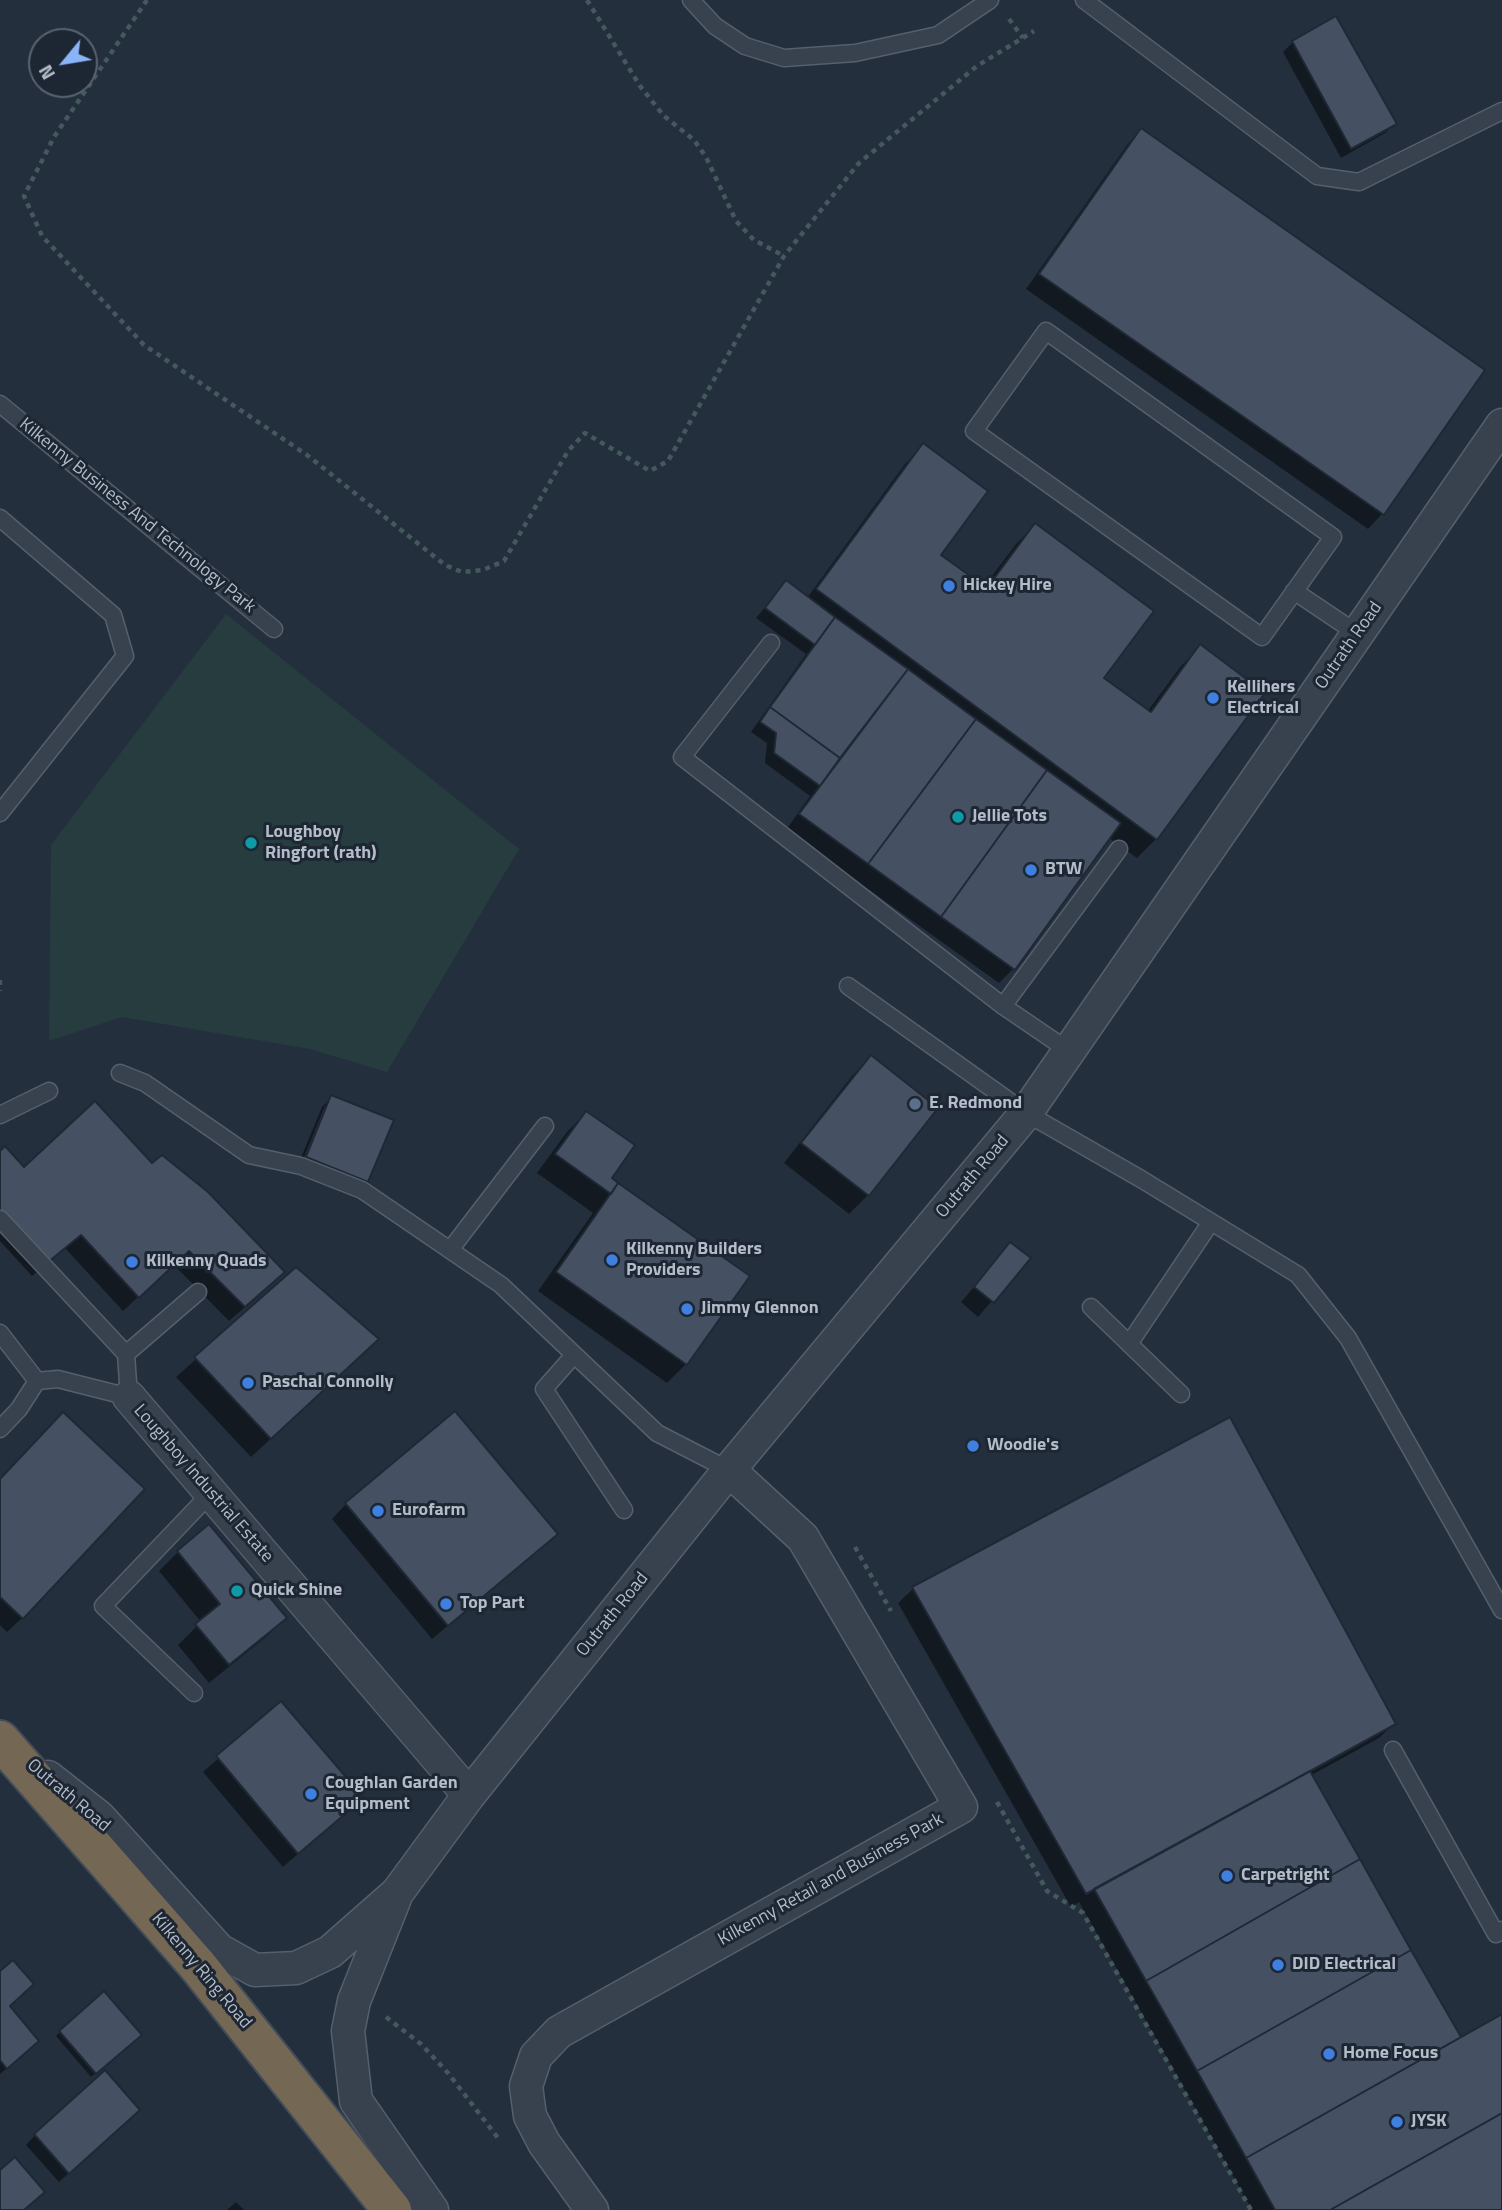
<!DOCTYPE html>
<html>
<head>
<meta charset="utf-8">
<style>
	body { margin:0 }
	#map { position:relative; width:1502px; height:2210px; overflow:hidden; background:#242f3e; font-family:"Titillium Web",sans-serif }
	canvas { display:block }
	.north { position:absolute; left:28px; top:28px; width:70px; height:70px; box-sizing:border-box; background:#1d2633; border:2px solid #59626f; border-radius:50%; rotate:240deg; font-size:19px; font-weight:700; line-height:28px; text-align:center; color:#b4bcc9 }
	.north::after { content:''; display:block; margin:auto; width:24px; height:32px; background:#8ab4f8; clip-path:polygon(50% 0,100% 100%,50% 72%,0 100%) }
</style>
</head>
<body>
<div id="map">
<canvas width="1502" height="2210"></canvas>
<div class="north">N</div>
</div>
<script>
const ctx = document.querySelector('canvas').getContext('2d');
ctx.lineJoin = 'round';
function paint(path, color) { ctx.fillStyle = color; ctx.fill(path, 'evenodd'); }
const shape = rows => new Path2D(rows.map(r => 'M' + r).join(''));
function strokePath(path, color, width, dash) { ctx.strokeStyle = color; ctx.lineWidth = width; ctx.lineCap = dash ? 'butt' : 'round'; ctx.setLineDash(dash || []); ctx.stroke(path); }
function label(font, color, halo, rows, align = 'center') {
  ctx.font = font + ' "Titillium Web",sans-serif'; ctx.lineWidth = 6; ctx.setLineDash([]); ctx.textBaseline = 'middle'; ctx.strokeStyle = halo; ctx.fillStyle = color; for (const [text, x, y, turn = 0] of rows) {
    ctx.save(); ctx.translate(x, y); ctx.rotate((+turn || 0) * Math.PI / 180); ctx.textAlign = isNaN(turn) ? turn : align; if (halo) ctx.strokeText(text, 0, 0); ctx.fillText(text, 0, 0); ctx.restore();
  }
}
const green = shape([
	[226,614,519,849,387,1072,310,1049,122,1017,49,1041,51,845]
]);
const shadow = shape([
	[1336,18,1395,124,1385,133,1341,158,1283,52,1293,42],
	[1141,130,1483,370,1382,514,1368,529,1026,289,1127,145],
	[924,445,938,555,983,588,1016,544,1035,525,1102,678,1147,712,1181,666,1200,647,1263,693,1156,839,1137,858,1108,837,1013,969,999,983,786,830,810,796,765,763,767,743,751,732,806,654,756,618,786,582,807,598,905,464],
	[871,1057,868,1195,849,1214,784,1163,852,1076],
	[332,1097,367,1181,357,1191,297,1167,322,1107],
	[325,1106,329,1106,304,1166,301,1165],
	[586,1113,609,1178,686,1364,667,1383,538,1291,593,1213,537,1173,567,1132],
	[0,1153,24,1170,268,1287,229,1321,173,1264,123,1311,65,1248,32,1276,0,1241],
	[1011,1244,1029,1258,978,1317,961,1302],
	[296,1270,358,1358,251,1457,176,1377],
	[1229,1419,1394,1724,1379,1738,1310,1776,1460,2039,1502,2016,1502,2210,1252,2210,1079,1902,1071,1907,898,1603,913,1589],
	[0,1480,22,1618,7,1632,0,1625],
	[346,1504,541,1548,432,1639,332,1519],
	[178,1552,285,1618,266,1637,209,1683,178,1645,201,1622,159,1571],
	[281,1703,362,1798,283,1867,203,1772],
	[0,1974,8,2006,28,2050,0,2074],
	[60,2032,135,2039,91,2077,56,2036],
	[128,2119,59,2182,26,2145,35,2135],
	[236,2202,244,2210,227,2210]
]);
const building = shape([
	[1336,16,1397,124,1351,149,1292,41,1336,16],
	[1141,128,1485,370,1384,515,1039,274,1141,128],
	[923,443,988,491,941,555,987,588,1035,523,1154,611,1104,678,1151,712,1200,644,1265,693,1157,840,816,589,923,443],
	[786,580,835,617,815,645,765,608,786,580],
	[835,617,908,669,840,758,770,707,835,617],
	[908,669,976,719,868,864,799,814,908,669],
	[770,707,840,758,820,786,774,753,776,733,760,722,770,707],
	[976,719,1047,770,941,917,868,864,976,719],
	[1047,770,1121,823,1015,970,941,917,1047,770],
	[871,1055,938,1108,869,1196,801,1143,871,1055],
	[331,1095,394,1120,368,1182,306,1157,331,1095],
	[95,1101,152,1163,162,1155,208,1192,285,1272,245,1307,189,1251,139,1298,81,1235,47,1263,0,1211,0,1151,5,1146,24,1167,95,1101],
	[586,1111,635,1145,612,1178,618,1183,611,1194,555,1154,586,1111],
	[618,1183,750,1276,687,1365,556,1272,618,1183],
	[1010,1242,1031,1258,994,1303,974,1287,1010,1242],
	[296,1267,379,1339,271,1439,194,1357,296,1267],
	[455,1411,558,1534,448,1626,345,1503,455,1411],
	[63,1412,145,1489,23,1619,0,1597,0,1479,63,1412],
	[1230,1417,1396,1724,1086,1894,912,1587,1230,1417],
	[209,1524,287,1618,229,1665,195,1624,220,1604,177,1551,209,1524],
	[281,1701,364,1798,298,1854,216,1756,281,1701],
	[1310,1771,1360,1859,1146,1981,1094,1889,1310,1771],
	[1360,1859,1411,1950,1197,2071,1146,1981,1360,1859],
	[1411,1950,1461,2037,1246,2158,1197,2071,1411,1950],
	[13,1960,34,1984,10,2006,39,2041,7,2069,0,2060,0,1971,13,1960],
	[104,1991,142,2035,96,2074,59,2031,104,1991],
	[1502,2014,1502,2113,1330,2210,1275,2210,1246,2158,1502,2014],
	[105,2070,140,2110,69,2174,34,2134,105,2070],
	[1502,2113,1502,2210,1330,2210,1502,2113],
	[15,2157,45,2192,24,2210,0,2210,0,2170,15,2157]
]);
const path = shape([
	[147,0,54,137,24,196,42,236,144,345,307,455,445,565,462,572,483,570,504,561,568,451,585,433,650,471,668,461,784,256,859,163,977,66,1034,31],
	[587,0,640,86,664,116,694,140,706,157,736,221,754,240,784,256],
	[1009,19,1023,38],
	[0,980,0,991],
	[855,1547,891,1611],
	[997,1802,1047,1891,1083,1913,1251,2210],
	[386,2017,421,2044,448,2073,498,2138]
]);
const lane = shape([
	[691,0,715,26,745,46,784,58,855,53,938,35,990,0],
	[1084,0,1317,176,1359,182,1502,111],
	[1046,331,1333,537,1262,637,974,431,1046,331],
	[0,404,274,629],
	[0,518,113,615,125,656,0,813],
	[1294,591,1358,634],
	[771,643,682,757,1003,1006,1069,1051],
	[848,986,1026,1113,1141,1179,1298,1275,1348,1338,1502,1610],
	[1003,1006,1119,849],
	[120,1073,145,1083,249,1155,301,1166,362,1190,501,1285,657,1433,729,1470],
	[0,1115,49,1091],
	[0,1219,126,1354,129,1397,58,1379,37,1381,19,1409,0,1429],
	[450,1250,545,1126],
	[1091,1307,1181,1394],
	[0,1333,37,1381],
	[1129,1344,1211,1222],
	[126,1354,198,1292],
	[574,1355,544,1389,624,1510],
	[194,1693,103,1606,211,1493],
	[1393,1750,1496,1934,1502,1930]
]);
const street = shape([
	[129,1397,469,1795],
	[48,1777,99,1817,219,1950,255,1970,296,1968,330,1952,397,1893,469,1795,729,1470,1026,1113,1502,425],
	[395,1898,354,2001,348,2031,356,2101,432,2210],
	[592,2210,544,2143,530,2116,526,2086,536,2056,559,2032,961,1807,803,1538,729,1470]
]);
const highway = shape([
	[0,1740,198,1966,392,2210]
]);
const markers = [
	[949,586,7,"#3f7fe0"],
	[1213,698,7,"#3f7fe0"],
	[958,817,7,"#0f9aa8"],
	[251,843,7,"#0f9aa8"],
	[1031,870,7,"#3f7fe0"],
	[915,1104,7,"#5c6f8a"],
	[612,1260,7,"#3f7fe0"],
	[132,1262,7,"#3f7fe0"],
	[687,1309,7,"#3f7fe0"],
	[248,1383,7,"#3f7fe0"],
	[973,1446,7,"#3f7fe0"],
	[378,1511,7,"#3f7fe0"],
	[237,1591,7,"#0f9aa8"],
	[446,1604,7,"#3f7fe0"],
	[311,1794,7,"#3f7fe0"],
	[1227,1876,7,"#3f7fe0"],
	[1278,1965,7,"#3f7fe0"],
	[1329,2054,7,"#3f7fe0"],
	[1397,2122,7,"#3f7fe0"]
];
const streetNames = [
	["Kilkenny Business And Technology Park",137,516,39],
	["Outrath Road",1349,646,-55],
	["Outrath Road",973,1177,-50],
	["Loughboy Industrial Estate",203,1484,49],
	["Outrath Road",613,1615,-51],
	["Outrath Road",68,1796,40],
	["Kilkenny Retail and Business Park",831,1880,-29],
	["Kilkenny Ring Road",201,1971,50]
];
const poiNames = [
	["Hickey Hire",963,586],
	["Kellihers",1227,688],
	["Electrical",1227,709],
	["Jellie Tots",972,817],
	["Loughboy",265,833],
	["Ringfort (rath)",265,854],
	["BTW",1045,870],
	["E. Redmond",929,1104],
	["Kilkenny Builders",626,1250],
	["Providers",626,1271],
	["Kilkenny Quads",146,1262],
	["Jimmy Glennon",701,1309],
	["Paschal Connolly",262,1383],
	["Woodie's",987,1446],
	["Eurofarm",392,1511],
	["Quick Shine",251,1591],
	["Top Part",460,1604],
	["Coughlan Garden",325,1784],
	["Equipment",325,1805],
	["Carpetright",1241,1876],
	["DID Electrical",1292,1965],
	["Home Focus",1343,2054],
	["JYSK",1411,2122]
];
paint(green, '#263c3f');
paint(shadow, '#0007');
paint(building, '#455162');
strokePath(building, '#1f2835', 2);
strokePath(lane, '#565f6c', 19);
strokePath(street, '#565f6c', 35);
strokePath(highway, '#434c59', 42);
strokePath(path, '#44595c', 4.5, [5, 5]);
strokePath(lane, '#38414e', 16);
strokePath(street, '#38414e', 32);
strokePath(highway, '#746855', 38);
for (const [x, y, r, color] of markers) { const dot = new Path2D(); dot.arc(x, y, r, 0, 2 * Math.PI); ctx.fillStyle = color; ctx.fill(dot); strokePath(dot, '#1d2633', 2.5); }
label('18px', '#b4bcc9', '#1d2633', streetNames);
label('bold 18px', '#b4bcc9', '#1d2633', poiNames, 'left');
</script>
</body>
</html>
